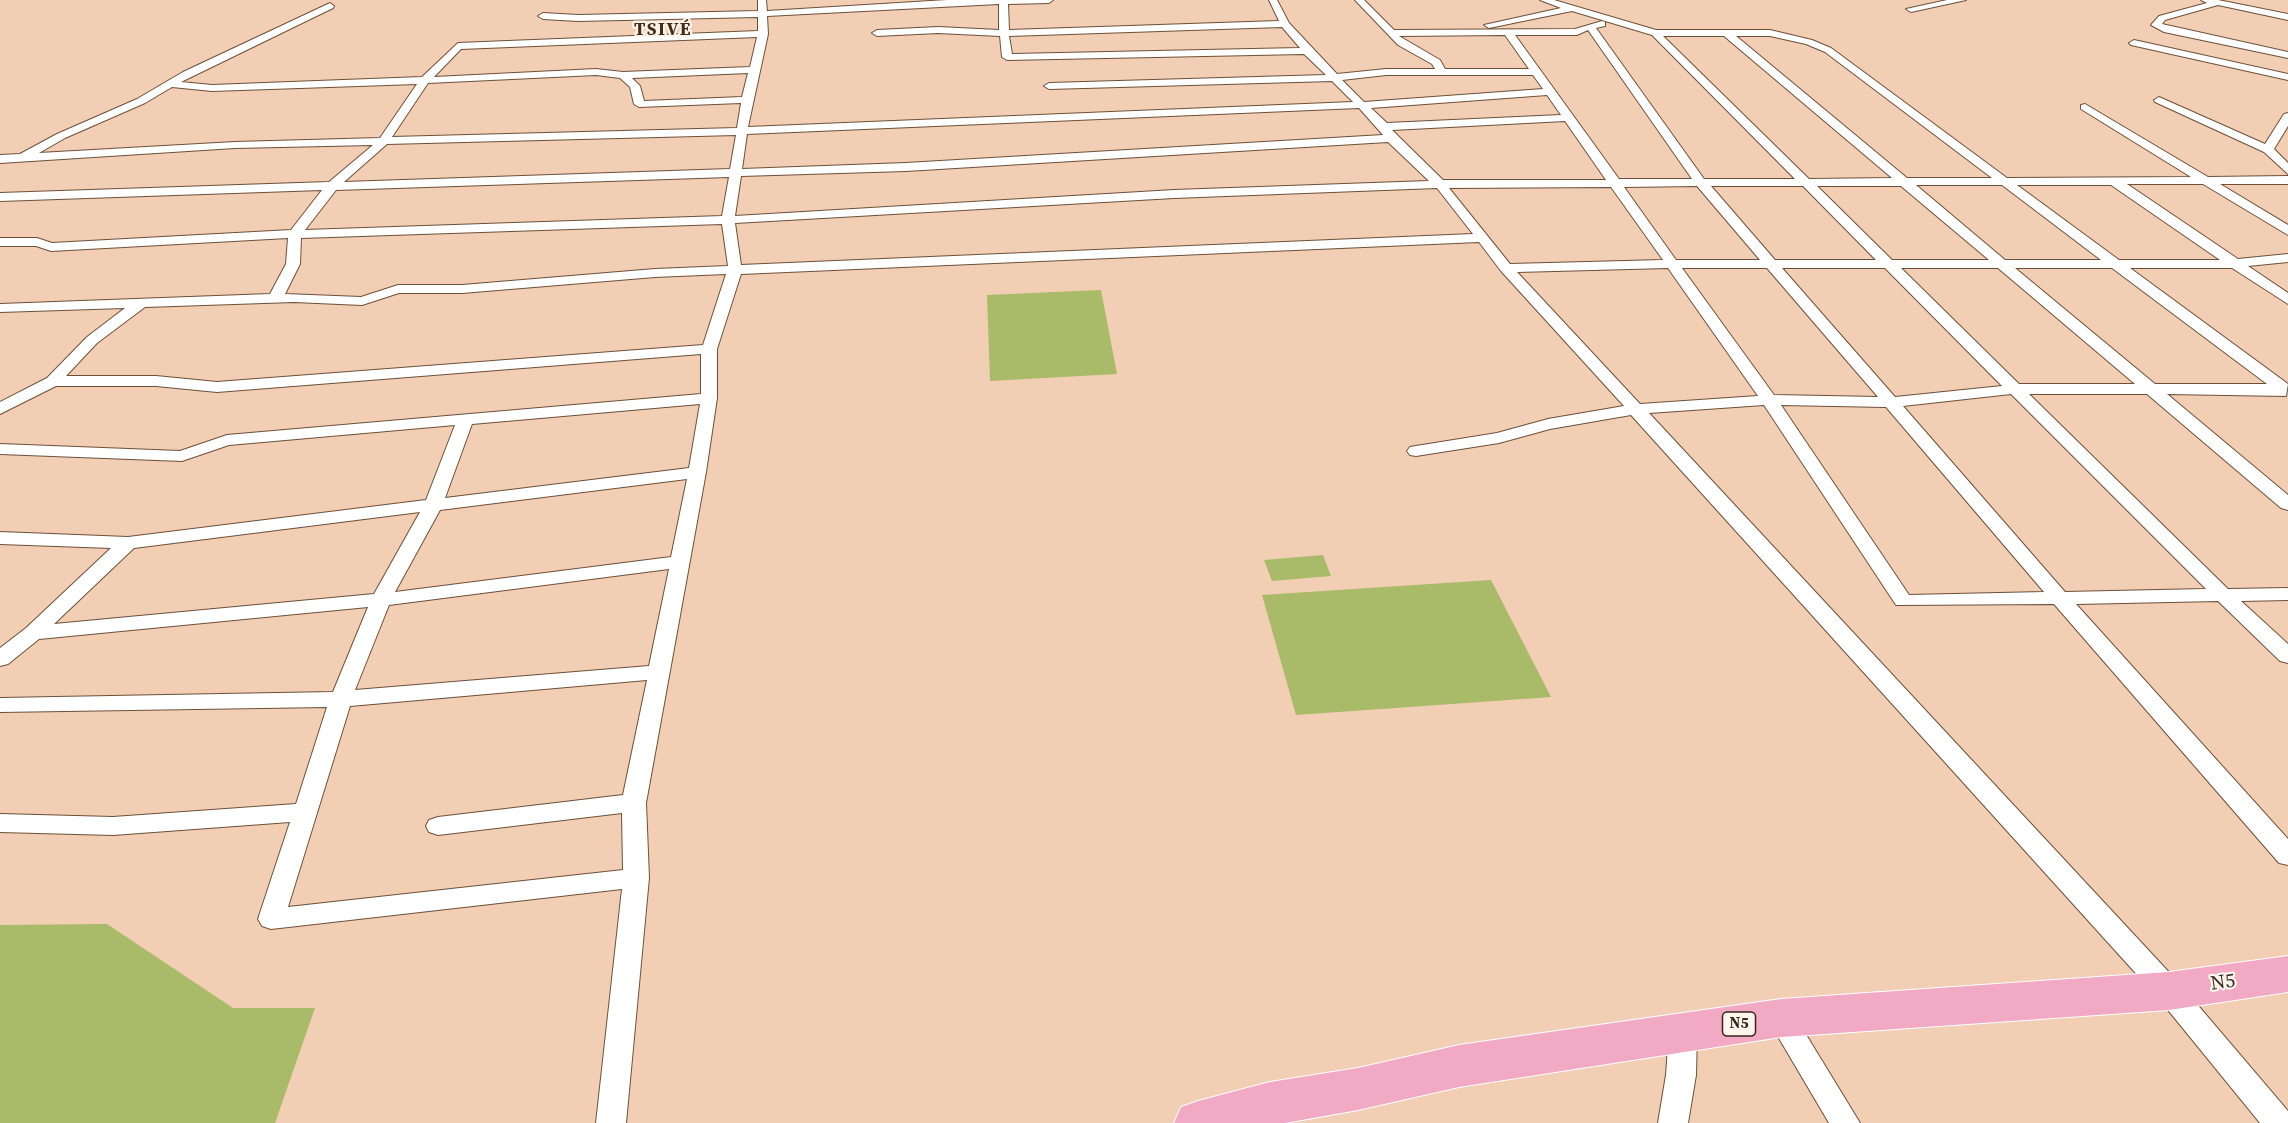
<!DOCTYPE html>
<html>
<head>
<meta charset="utf-8">
<style>
	body { margin:0 }
	canvas { display:block; background:#f1ceb4 }
</style>
</head>
<body>
<canvas width="2288" height="1123"></canvas>
<script>
const ctx = document.querySelector('canvas').getContext('2d');
ctx.lineJoin = 'round';
function paint(path, color) { ctx.fillStyle = color; ctx.fill(path, 'evenodd'); }
const shape = rows => new Path2D(rows.map(r => 'M' + r).join(''));
function strokePath(path, color, width, dash) { ctx.strokeStyle = color; ctx.lineWidth = width; ctx.lineCap = dash ? 'butt' : 'round'; ctx.setLineDash(dash || []); ctx.stroke(path); }
function label(font, color, halo, rows, align = 'center') {
  ctx.font = font + ' "Source Serif 4",serif'; ctx.lineWidth = 4.5; ctx.setLineDash([]); ctx.textBaseline = 'middle'; ctx.strokeStyle = halo; ctx.fillStyle = color; for (const [text, x, y, turn = 0] of rows) {
    ctx.save(); ctx.translate(x, y); ctx.rotate((+turn || 0) * Math.PI / 180); ctx.textAlign = isNaN(turn) ? turn : align; if (halo) ctx.strokeText(text, 0, 0); ctx.fillText(text, 0, 0); ctx.restore();
  }
}
const green = shape([
	[1101,290,1117,374,990,381,987,295],
	[1323,555,1331,576,1272,581,1264,560],
	[1491,580,1551,697,1296,715,1262,595],
	[107,924,233,1008,315,1008,275,1123,0,1123,0,925]
]);
const minor = shape([
	[758,0,766,0,767,11,947,0,1053,0,1049,3,1008,4,1009,30,1279,21,1269,0,1277,0,1289,23,1337,74,1386,69,1435,69,1432,64,1398,45,1355,0,1364,0,1394,30,1575,29,1602,21,1605,22,1605,26,1596,28,1704,179,1795,179,1652,35,1572,11,1489,28,1484,25,1561,8,1540,0,1554,0,1656,30,1770,30,1812,40,1831,48,2007,178,2191,177,2081,109,2081,105,2085,104,2208,177,2288,176,2288,184,2220,184,2288,225,2288,235,2203,184,2127,184,2238,259,2288,254,2288,262,2248,266,2288,293,2288,304,2232,268,2130,268,2288,384,2286,396,2167,394,2288,495,2288,510,2281,508,2147,394,2029,394,2228,589,2288,588,2288,600,2241,601,2288,644,2288,663,2280,661,2218,601,2076,604,2288,839,2288,865,2279,863,2054,604,1896,605,1764,405,1649,413,2179,983,2288,1111,2288,1123,2260,1123,2159,999,1631,415,1550,429,1499,443,1416,456,1410,455,1407,451,1410,447,1416,446,1497,433,1548,419,1624,406,1501,271,1479,242,741,274,717,349,717,398,706,472,646,803,649,878,626,1123,596,1123,622,889,271,929,262,926,258,919,290,822,113,835,0,832,0,814,113,817,296,804,327,707,0,712,0,698,333,692,368,607,39,639,8,664,0,666,0,648,26,628,111,548,0,544,0,532,128,537,426,500,455,425,229,445,182,461,0,454,0,444,180,451,227,435,701,394,701,354,217,392,156,386,56,386,0,414,0,402,47,378,87,337,125,308,0,312,0,304,270,294,286,264,288,238,51,251,36,246,0,246,0,238,37,238,52,243,291,230,322,190,0,201,0,193,329,182,373,145,235,148,0,163,0,155,20,154,57,134,137,99,183,72,330,3,334,6,333,8,181,82,212,85,422,77,458,43,758,31,758,17,578,21,543,19,538,16,543,13,578,15,758,11,758,0],
	[999,4,999,30,938,27,877,30,872,33,877,36,938,33,1000,36,1002,57,1007,60,1304,54,1326,75,1049,83,1044,86,1049,89,1332,81,1353,102,748,127,768,34,767,16,999,4],
	[1282,27,1300,48,1012,54,1009,36,1282,27],
	[1588,30,1692,179,1619,179,1515,35,1577,35,1588,30],
	[1505,35,1529,69,1445,69,1440,60,1399,36,1505,35],
	[1663,36,1724,36,1892,178,1809,179,1663,36],
	[1736,36,1770,36,1806,44,1825,52,1992,178,1907,178,1736,36],
	[757,37,750,67,623,72,596,69,434,77,461,49,757,37],
	[748,73,742,97,644,101,640,86,632,78,748,73],
	[596,75,620,78,630,87,634,104,639,107,741,103,737,128,392,137,428,83,596,75],
	[1386,75,1533,75,1543,89,1364,102,1342,80,1386,75],
	[417,84,380,138,235,142,39,153,65,138,145,103,172,87,212,91,417,84],
	[1547,95,1561,115,1387,123,1371,108,1547,95],
	[1359,108,1383,135,906,163,742,169,747,134,1359,108],
	[1565,121,1606,180,1443,180,1392,130,1565,121],
	[736,135,730,169,344,182,387,144,736,135],
	[1388,142,1429,181,1174,190,735,216,741,176,906,171,1388,142],
	[729,177,722,216,305,230,336,190,729,177],
	[1916,185,2002,185,2101,260,2005,260,1916,185],
	[2017,185,2111,185,2220,260,2119,260,2017,185],
	[1697,186,1760,260,1676,260,1624,187,1697,186],
	[1711,186,1803,186,1876,260,1775,260,1711,186],
	[1817,186,1901,186,1989,260,1892,260,1817,186],
	[1611,187,1663,260,1510,264,1449,188,1611,187],
	[1437,188,1473,234,741,265,735,223,1174,198,1437,188],
	[722,224,728,266,655,269,462,285,398,285,361,297,285,294,300,264,301,238,722,224],
	[1668,268,1758,396,1640,404,1517,272,1668,268],
	[1682,268,1767,268,1878,397,1774,395,1682,268],
	[1782,268,1885,268,2002,386,1895,397,1782,268],
	[1901,268,1998,268,2135,384,2019,384,1901,268],
	[2015,268,2112,268,2267,384,2155,384,2015,268],
	[726,274,703,345,217,382,156,376,66,376,97,343,145,307,294,302,362,305,399,293,462,293,655,277,726,274],
	[2011,394,2206,589,2065,592,1903,406,2011,394],
	[700,404,689,468,445,498,472,424,700,404],
	[1781,405,1886,407,2044,592,1909,595,1781,405],
	[687,479,671,557,395,592,440,510,687,479],
	[420,512,374,594,54,624,134,548,420,512],
	[669,569,649,666,355,690,389,605,669,569],
	[647,680,623,795,438,817,429,820,426,826,429,832,438,835,622,813,623,870,288,907,350,706,647,680],
	[1947,0,1966,0,1911,12,1906,9,1947,0],
	[2201,0,2218,0,2288,14,2288,20,2218,5,2165,20,2162,24,2288,52,2288,58,2164,32,2151,25,2159,16,2207,3,2201,0],
	[2134,40,2288,74,2288,80,2131,45,2129,43,2134,40],
	[2159,97,2265,144,2284,114,2288,113,2288,126,2274,149,2288,163,2288,174,2264,152,2155,102,2154,100,2159,97],
	[1781,1006,1791,1010,1860,1123,1829,1123,1767,1018,1771,1010,1781,1006],
	[1683,1021,1693,1024,1697,1033,1696,1075,1688,1123,1658,1123,1666,1075,1669,1033,1673,1024,1683,1021]
]);
const primary = shape([
	[2288,956,2288,992,2169,1010,1781,1037,1459,1087,1358,1110,1285,1123,1174,1123,1181,1107,1198,1101,1270,1082,1358,1068,1459,1045,1781,999,2169,972,2288,956]
]);
const shields = [
	[1739,1024,33]
];
const shieldNames = [
	["N5",1739,1024]
];
const farDistrictnames = [
	["TSIVÉ",663,30]
];
const nearStreetnames = [
	["N5",2223,983,-8]
];
paint(green, '#a9ba69');
strokePath(minor, '#6e503a', 2);
strokePath(primary, '#fff', 2);
paint(minor, '#fff');
paint(primary, '#f2a9c4');
for (const [x, y, w] of shields) { const box = new Path2D(); box.roundRect(x - w / 2, y - 12, w, 24, 4.5); ctx.fillStyle = '#fff4ec'; ctx.fill(box); strokePath(box, '#33261c', 1.5); }
label('bold 15px', '#33261c', null, shieldNames);
ctx.letterSpacing = '1.5px';
label('bold 18px', '#462b15', '#fff4ec', farDistrictnames);
ctx.letterSpacing = '0px';
label('20px', '#33261c', '#fff4ec', nearStreetnames);
</script>
</body>
</html>
